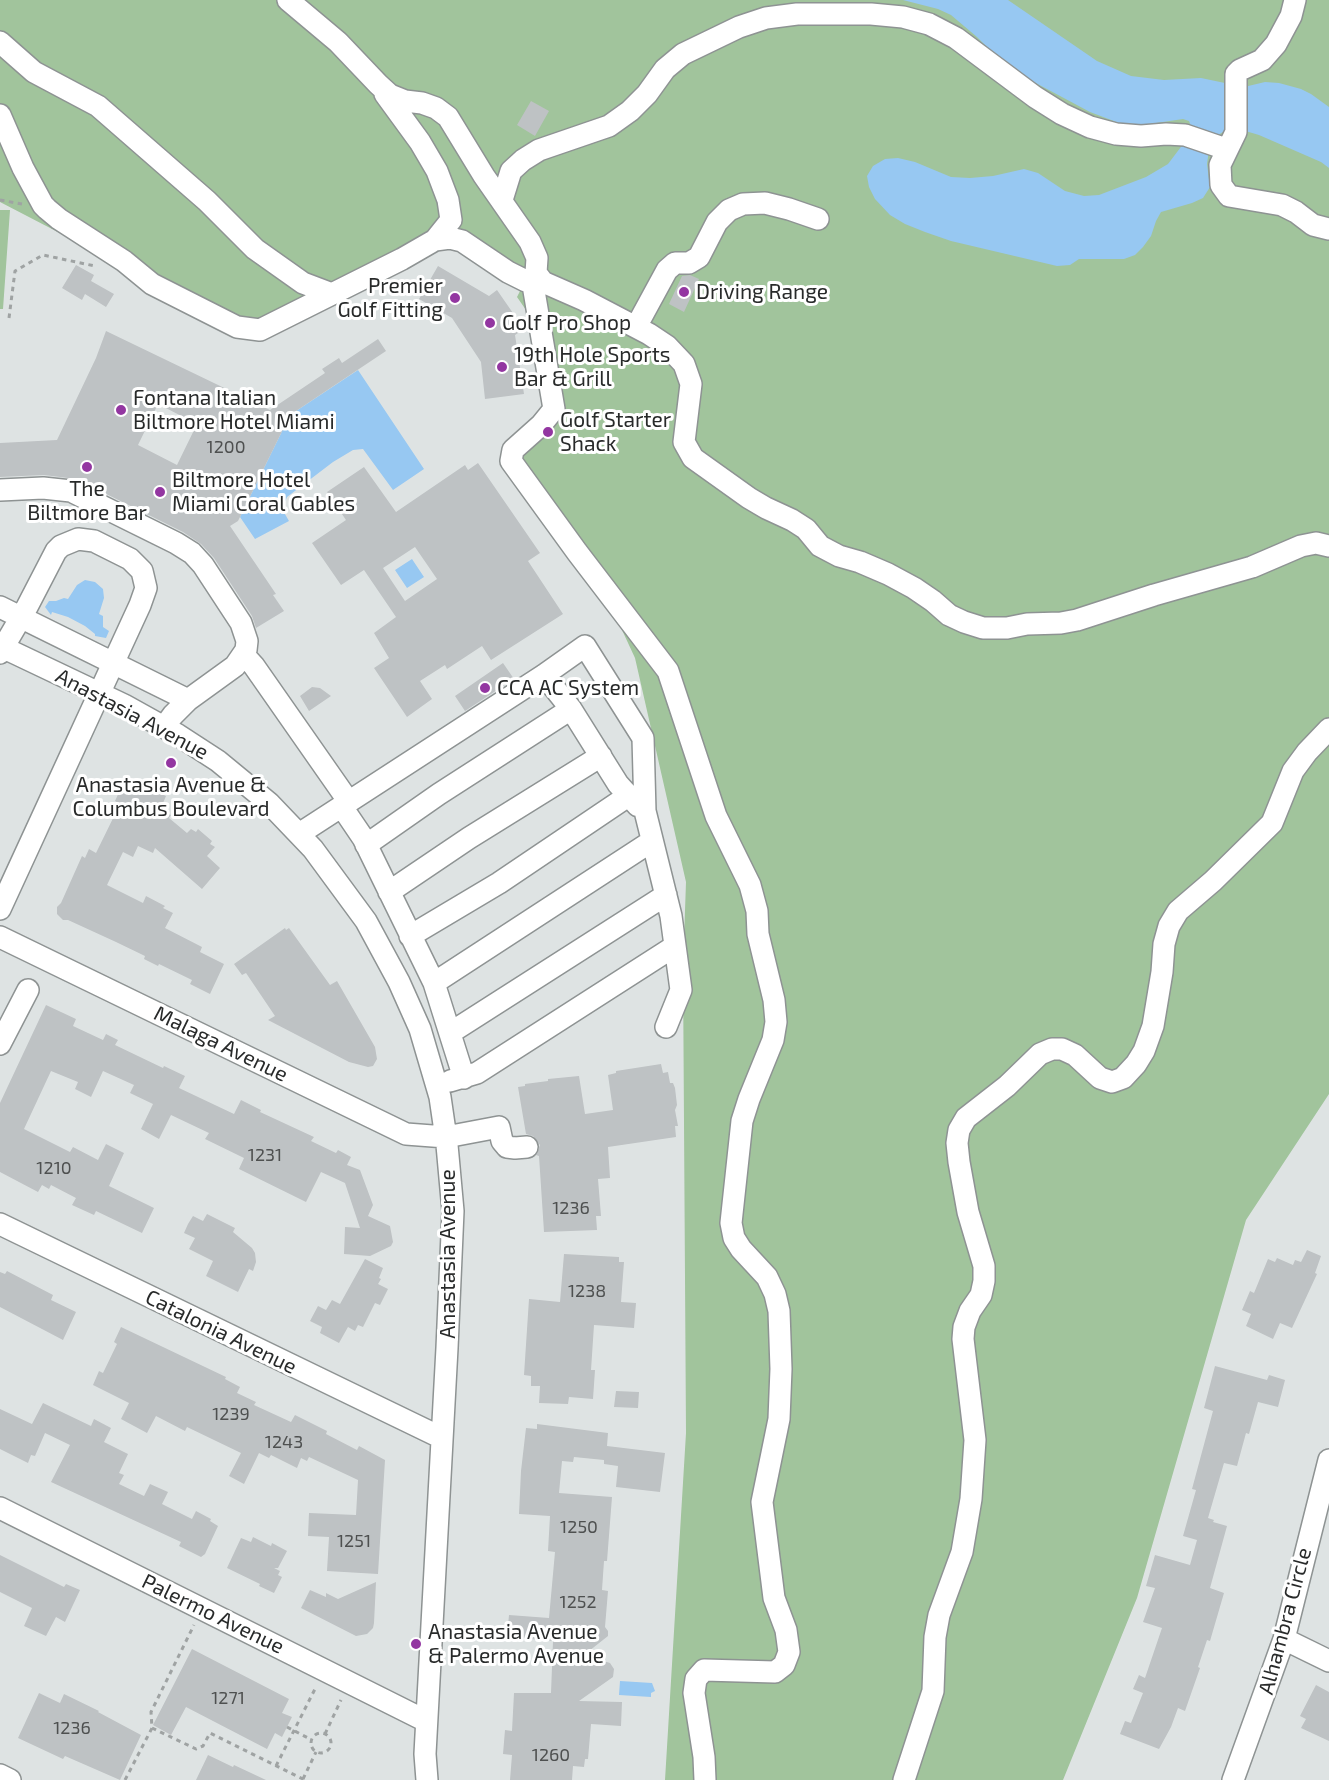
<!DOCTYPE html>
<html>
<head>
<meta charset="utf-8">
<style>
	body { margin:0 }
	canvas { display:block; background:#dee3e3 }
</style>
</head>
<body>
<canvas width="1329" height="1780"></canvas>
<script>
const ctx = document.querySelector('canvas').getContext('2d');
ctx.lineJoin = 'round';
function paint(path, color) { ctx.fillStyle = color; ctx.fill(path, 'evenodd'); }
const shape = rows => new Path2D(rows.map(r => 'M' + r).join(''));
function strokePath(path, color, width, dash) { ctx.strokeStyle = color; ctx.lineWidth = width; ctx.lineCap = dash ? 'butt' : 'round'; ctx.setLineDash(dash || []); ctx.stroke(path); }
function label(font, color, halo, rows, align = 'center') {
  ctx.font = font + ' "Exo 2",sans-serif'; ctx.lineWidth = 6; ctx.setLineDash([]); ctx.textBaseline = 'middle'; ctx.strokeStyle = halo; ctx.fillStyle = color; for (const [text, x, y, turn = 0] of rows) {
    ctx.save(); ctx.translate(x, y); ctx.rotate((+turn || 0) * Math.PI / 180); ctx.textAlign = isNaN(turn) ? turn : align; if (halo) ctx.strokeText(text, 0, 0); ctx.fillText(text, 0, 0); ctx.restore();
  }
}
const green = shape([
	[0,0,1329,0,1329,1094,1246,1220,1137,1598,1063,1780,665,1780,686,1433,683,968,686,882,635,658,596,574,516,460,549,434,550,418,531,311,526,310,517,297,520,291,519,286,452,245,418,255,260,337,0,202],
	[0,210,10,210,3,309,0,309]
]);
const water = shape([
	[903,0,1008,0,1097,61,1131,76,1164,80,1201,78,1244,87,1265,82,1279,83,1301,89,1311,94,1329,107,1329,168,1321,162,1259,135,1242,130,1229,130,1223,132,1215,137,1209,150,1207,164,1210,187,1203,198,1192,203,1161,212,1156,221,1151,236,1143,247,1135,255,1124,259,1079,259,1070,265,1057,266,951,241,925,232,905,224,890,215,875,199,869,187,867,176,873,166,885,159,898,158,915,162,951,177,970,178,993,176,1024,169,1038,173,1065,191,1084,196,1099,195,1146,177,1168,164,1193,131,1189,121,1183,119,1136,126,1127,126,1090,112,1017,73,1005,65,977,37,951,15,938,9],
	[358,370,424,469,393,490,363,449,353,450,333,462,287,497,282,509,289,521,255,539,240,517,290,415],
	[412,559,424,577,407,588,395,570],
	[85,580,95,582,103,589,104,598,99,614,103,616,103,627,109,631,106,638,95,636,95,634,85,626,68,617,52,612,51,615,45,607,49,601,56,601,64,598,68,599,77,585],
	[620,1681,652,1683,655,1691,651,1693,651,1697,619,1695]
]);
const building = shape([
	[531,101,549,111,535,136,517,125],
	[76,265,94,275,91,281,114,294,106,307,85,294,82,300,62,288],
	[438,266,489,296,497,290,524,329,515,335,524,394,485,399,481,362,452,318,419,299],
	[690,275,699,279,684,312,669,304,682,276],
	[106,331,270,410,325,373,322,369,339,358,342,363,378,339,386,351,290,415,238,521,230,526,276,594,273,595,284,611,256,628,252,616,214,558,201,544,183,532,76,479,44,475,0,477,0,443,57,440,96,358],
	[158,404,197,424,177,465,138,445],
	[478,463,540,553,528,561,563,614,491,660,482,646,447,669,445,665,420,681,432,699,407,717,374,668,389,658,374,633,396,617,364,570,341,585,312,543,346,520,327,492,364,467,396,512,465,465,468,470],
	[415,547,437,579,405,601,383,568],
	[503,663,514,679,465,711,455,696],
	[312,687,320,688,331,696,309,711,300,696],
	[126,777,166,796,160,810,171,815,169,818,187,833,191,829,196,832,198,829,212,841,210,844,215,847,207,856,220,868,202,889,155,848,153,853,138,846,133,857,123,852,107,885,143,903,146,896,165,906,163,908,173,913,165,928,202,947,200,952,224,964,210,994,190,984,192,980,159,964,158,966,144,959,145,956,116,942,68,920,63,920,57,914,57,907,61,903,82,856,85,858,89,849,96,853,120,804,115,801],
	[285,928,286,930,289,928,330,985,337,981,375,1047,377,1059,373,1066,368,1067,349,1062,268,1020,275,1016,246,973,242,975,234,964],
	[46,1005,76,1019,73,1026,103,1040,106,1034,118,1040,115,1045,163,1068,164,1066,185,1076,179,1088,234,1114,241,1100,261,1110,260,1112,314,1137,311,1141,336,1153,338,1150,351,1157,347,1165,360,1170,373,1205,368,1216,390,1226,393,1242,391,1246,370,1256,344,1254,345,1227,360,1228,345,1183,321,1172,306,1202,239,1169,244,1158,205,1139,209,1133,171,1115,159,1139,141,1129,153,1104,130,1093,134,1085,103,1071,91,1097,75,1089,78,1082,51,1071,24,1129,70,1152,73,1147,98,1160,106,1144,124,1153,109,1186,154,1208,142,1233,96,1211,94,1215,72,1205,76,1198,51,1185,49,1189,42,1185,38,1192,0,1172,0,1103],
	[661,1064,663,1073,668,1072,670,1083,673,1083,675,1088,677,1105,675,1110,678,1126,675,1126,676,1137,608,1147,610,1178,598,1179,601,1216,596,1216,597,1230,544,1232,539,1156,536,1155,540,1145,533,1136,526,1134,518,1087,525,1086,525,1084,548,1081,548,1079,579,1076,585,1114,613,1110,608,1075,616,1073,616,1071],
	[207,1214,235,1228,233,1232,252,1248,255,1253,256,1262,253,1271,249,1269,238,1292,206,1276,213,1261,189,1249,195,1238,184,1233,188,1224,193,1216,203,1221],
	[1307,1250,1321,1256,1315,1273,1317,1274,1292,1328,1280,1323,1273,1339,1246,1326,1251,1314,1242,1310,1250,1291,1254,1293,1268,1259,1275,1262,1277,1258,1293,1265,1295,1260,1301,1262],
	[564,1254,619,1257,619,1262,624,1262,621,1302,636,1303,634,1328,594,1325,591,1370,595,1370,593,1399,569,1397,568,1404,539,1403,540,1386,531,1386,531,1376,524,1375,529,1299,560,1302],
	[365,1259,383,1268,379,1278,381,1279,378,1284,388,1289,380,1305,375,1303,363,1327,358,1325,355,1331,348,1327,339,1343,320,1333,322,1327,310,1321,318,1306,326,1310,332,1300,340,1304],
	[7,1271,53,1295,51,1300,76,1312,63,1340,0,1307,0,1272,5,1274],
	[121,1327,226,1377,225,1379,240,1387,237,1393,256,1402,254,1405,291,1422,295,1415,327,1431,326,1434,357,1450,359,1446,385,1460,378,1574,327,1571,329,1537,308,1536,309,1513,356,1515,358,1480,309,1457,307,1461,301,1458,297,1468,271,1455,269,1458,259,1453,244,1484,229,1476,241,1453,187,1427,185,1431,156,1416,147,1433,121,1419,129,1403,93,1385,99,1371,103,1373,117,1344,114,1342],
	[1215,1366,1267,1380,1269,1375,1285,1380,1278,1407,1258,1402,1249,1434,1246,1433,1237,1466,1224,1463,1208,1518,1214,1520,1213,1522,1227,1526,1210,1588,1224,1593,1210,1641,1207,1640,1198,1667,1200,1668,1185,1711,1178,1708,1171,1727,1159,1749,1120,1734,1125,1721,1131,1723,1143,1693,1133,1689,1139,1675,1145,1678,1162,1628,1143,1622,1155,1588,1146,1586,1155,1555,1190,1565,1197,1540,1183,1536,1196,1490,1192,1489,1213,1411,1204,1408],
	[616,1391,639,1392,638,1408,614,1407],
	[43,1403,91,1426,94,1419,111,1428,104,1442,128,1454,119,1473,124,1475,119,1484,144,1496,150,1484,168,1492,162,1504,192,1519,196,1511,211,1519,210,1521,218,1526,205,1554,201,1557,179,1546,181,1542,51,1482,70,1445,45,1433,35,1456,31,1455,28,1463,0,1449,0,1409,32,1424],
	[537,1424,608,1433,607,1446,665,1453,660,1492,616,1487,618,1466,604,1464,604,1460,574,1457,573,1462,562,1461,559,1493,612,1497,607,1561,604,1561,602,1590,608,1591,605,1627,608,1631,608,1636,584,1655,610,1663,614,1669,613,1677,579,1701,622,1702,621,1726,591,1724,588,1759,585,1759,584,1767,573,1766,572,1780,510,1780,512,1755,503,1754,505,1730,512,1731,514,1693,551,1693,553,1641,507,1637,509,1615,549,1618,555,1552,548,1551,550,1516,519,1514,521,1471,526,1428,537,1429],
	[253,1537,271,1546,272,1543,287,1551,278,1568,274,1568,280,1571,278,1575,282,1577,274,1593,259,1586,260,1584,227,1568,241,1538,251,1542],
	[0,1555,64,1587,66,1584,80,1590,65,1622,56,1617,46,1636,24,1626,32,1608,0,1592],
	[376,1582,374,1623,373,1628,367,1634,356,1636,301,1608,310,1590,326,1597,326,1593,338,1599],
	[192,1649,289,1699,282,1713,292,1717,282,1737,275,1733,267,1749,186,1707,171,1735,153,1725],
	[1316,1685,1329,1692,1329,1741,1301,1728,1306,1719,1300,1716],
	[39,1693,60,1703,64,1694,99,1711,98,1712,141,1735,120,1780,65,1756,63,1759,18,1738],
	[208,1755,233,1767,234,1765,266,1780,196,1780]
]);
const path = shape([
	[0,200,22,204],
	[9,318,15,271,43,255,95,266],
	[287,1727,312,1740],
	[152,1728,196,1749,203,1746,210,1733,305,1780],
	'311 1743a10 10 0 1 1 20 0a10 10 0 1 1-20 0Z',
	[325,1734,341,1700],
	[276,1766,316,1687],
	[303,1779,316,1752],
	[125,1780,152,1728,151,1712,194,1625]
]);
const minor = shape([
	[288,0,338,42,378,84,390,95,405,101,422,103,436,108,448,117,484,176,530,242,537,258,536,273,543,282,584,300,649,334,667,346,684,364,691,384,684,442,693,458,749,498,766,508,792,520,806,529,820,546,839,556,860,562,888,574,914,588,933,601,949,615,964,622,983,628,1007,628,1027,624,1061,623,1077,620,1154,595,1252,567,1301,546,1316,543,1329,546],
	[1295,0,1291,16,1276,44,1262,60,1240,70,1236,74,1236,132,1220,165,1221,185,1229,196,1282,205,1296,212,1313,225,1329,229],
	[0,42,34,72,98,106,207,201,255,249,303,283,332,294],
	[385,94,420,142,437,171,448,200,451,220,435,240],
	[0,115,23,168,43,205,47,209,59,219,124,261,152,284,237,327,260,330,402,259,435,240,450,238,462,241,508,272,526,281,539,277],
	[502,200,511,171,523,160,539,150,609,126,630,111,647,94,665,69,683,54,739,27,766,18,797,14,871,14,903,17,929,24,956,38,1035,97,1062,114,1090,127,1116,134,1141,136,1166,134,1185,135,1226,149],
	[532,279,554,409,541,425,513,450,511,461,577,552,668,671,716,816,750,885,757,911,758,934,774,1000,776,1022,773,1040,749,1099,742,1121,731,1223,734,1238,741,1249,767,1277,775,1294,779,1311,781,1369,779,1419,762,1502,774,1598,786,1630,789,1652,784,1665,775,1672,704,1670,696,1679,694,1693,704,1757,705,1780],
	[636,327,667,270,675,263,689,263,699,257,717,222,729,210,743,204,765,203,789,209,818,219],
	[0,490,43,488,71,491,176,543,192,553,203,565,241,623,247,641,246,650,235,666,188,700,173,715,164,727],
	[0,607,188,700],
	[0,646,124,705,178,735,218,761,269,803,313,849,366,921,399,982,420,1029,440,1097,447,1145,453,1211,447,1348,425,1754,427,1780],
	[0,653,27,607,56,551,61,546,78,539,94,541,130,559,142,571,146,588,140,605,0,909],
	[244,655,254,666,349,802],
	[544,675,571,709,618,784,638,806],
	[342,807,363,838,434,983,464,1078],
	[299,834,544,675,585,646,643,738,645,811,671,916,681,990,666,1027],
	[366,845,439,794,571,709],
	[389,892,469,838,601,756],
	[410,936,499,883,628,796],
	[0,937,406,1134,446,1137,499,1127,502,1141,507,1147,515,1148,527,1147],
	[434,983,652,841],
	[450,1033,666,895],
	[0,1044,28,990],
	[450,1081,477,1073,675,946],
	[0,1224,442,1438],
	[0,1508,426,1721],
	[1284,1639,1329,1661],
	[0,1775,10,1780],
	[904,1780,933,1691,935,1637,939,1615,962,1552,971,1499,975,1440,963,1339,964,1327,970,1311,981,1295,984,1281,984,1266,968,1212,959,1162,957,1143,959,1130,966,1118,1007,1086,1040,1054,1052,1049,1062,1049,1075,1055,1100,1078,1112,1082,1123,1078,1136,1064,1144,1051,1153,1026,1162,972,1164,944,1169,926,1178,911,1213,881,1272,823,1293,771,1307,752,1329,729],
	[1233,1780,1284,1639,1329,1460]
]);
const markers = [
	[684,292,6,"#9336a1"],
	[455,298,6,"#9336a1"],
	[490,323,6,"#9336a1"],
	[502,367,6,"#9336a1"],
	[121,410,6,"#9336a1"],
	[548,432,6,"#9336a1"],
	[87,467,6,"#9336a1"],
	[160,492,6,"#9336a1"],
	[485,688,6,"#9336a1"],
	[171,763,6,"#9336a1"],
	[416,1644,6,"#9336a1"]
];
const numberNames = [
	["1200",226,447],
	["1231",265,1155],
	["1210",54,1168],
	["1236",571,1208],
	["1238",587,1291],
	["1239",231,1414],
	["1243",284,1442],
	["1250",579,1527],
	["1251",354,1541],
	["1252",578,1602],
	["1271",228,1698],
	["1236",72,1728],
	["1260",551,1755]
];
const poiNames = [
	["Premier",443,286,"right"],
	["Golf Fitting",443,310,"right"],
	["Driving Range",696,292],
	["Golf Pro Shop",502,323],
	["19th Hole Sports",514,355],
	["Bar & Grill",514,379],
	["Fontana Italian",133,398],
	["Biltmore Hotel Miami",133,422],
	["Golf Starter",560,420],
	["Shack",560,444],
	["Biltmore Hotel",172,480],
	["Miami Coral Gables",172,504],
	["The",87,489,"center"],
	["Biltmore Bar",87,513,"center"],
	["CCA AC System",497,688],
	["Anastasia Avenue &",171,785,"center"],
	["Columbus Boulevard",171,809,"center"],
	["Anastasia Avenue",428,1632],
	["& Palermo Avenue",428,1656]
];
const streetNames = [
	["Anastasia Avenue",132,714,28],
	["Malaga Avenue",221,1044,26],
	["Anastasia Avenue",448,1254,-90],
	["Catalonia Avenue",221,1332,26],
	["Palermo Avenue",213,1614,26],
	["Alhambra Circle",1285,1621,-75]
];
paint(green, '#a1c49c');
paint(water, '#97c8f2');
paint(building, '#bec2c4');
strokePath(minor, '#8e9393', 24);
strokePath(path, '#9fa3a3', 3, [4.5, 4.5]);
strokePath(minor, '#fff', 21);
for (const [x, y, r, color] of markers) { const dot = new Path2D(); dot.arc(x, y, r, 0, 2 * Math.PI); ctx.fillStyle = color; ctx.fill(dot); strokePath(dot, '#fff', 2); }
label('18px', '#4e5050', null, numberNames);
label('21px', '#282a2a', '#fff', poiNames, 'left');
label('21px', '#282a2a', '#fff', streetNames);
</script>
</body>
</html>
